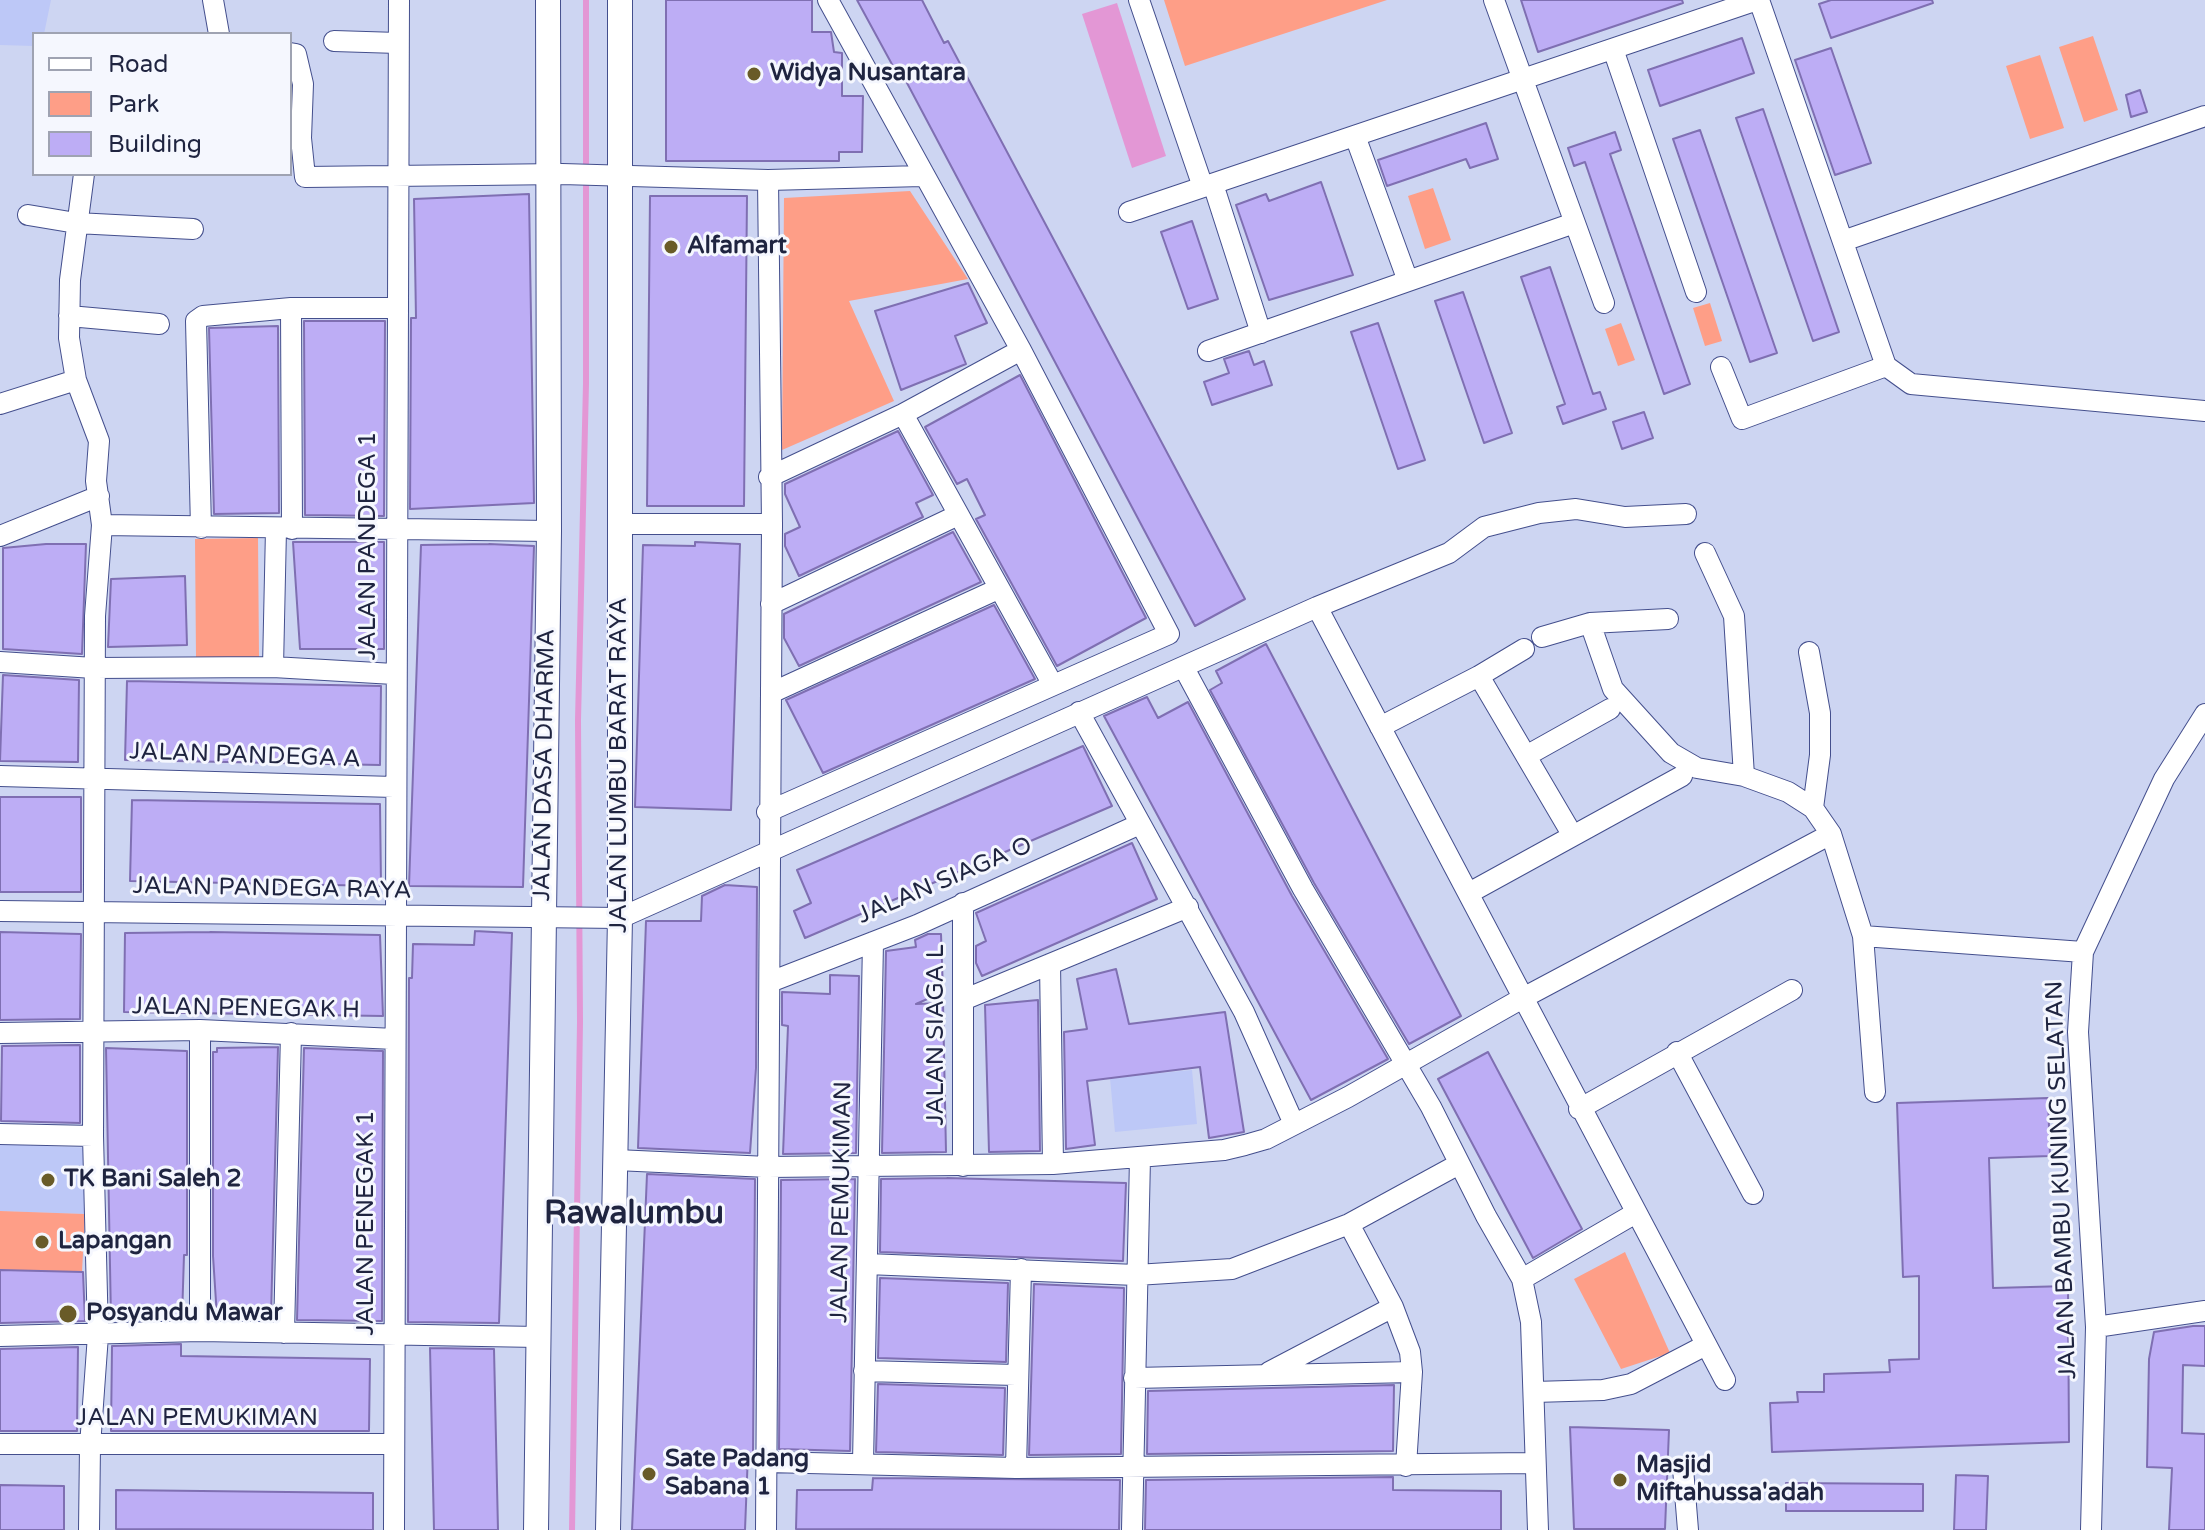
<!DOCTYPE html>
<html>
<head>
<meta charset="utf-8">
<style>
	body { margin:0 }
	#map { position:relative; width:2205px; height:1530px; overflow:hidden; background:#cdd5f2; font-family:"Varela Round",sans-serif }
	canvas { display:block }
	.legend { position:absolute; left:32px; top:32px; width:260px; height:144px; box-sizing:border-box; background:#f5f7fe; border:2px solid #9fa3b2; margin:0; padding:10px 14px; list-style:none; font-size:24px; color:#1f2440 }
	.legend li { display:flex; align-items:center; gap:16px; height:40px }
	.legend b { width:40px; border:2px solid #9fa3b2 }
</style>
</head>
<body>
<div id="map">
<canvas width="2205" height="1530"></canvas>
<ul class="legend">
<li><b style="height:10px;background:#fff"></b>Road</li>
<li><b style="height:22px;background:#fe9e87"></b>Park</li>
<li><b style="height:22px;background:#bdadf5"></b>Building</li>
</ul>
</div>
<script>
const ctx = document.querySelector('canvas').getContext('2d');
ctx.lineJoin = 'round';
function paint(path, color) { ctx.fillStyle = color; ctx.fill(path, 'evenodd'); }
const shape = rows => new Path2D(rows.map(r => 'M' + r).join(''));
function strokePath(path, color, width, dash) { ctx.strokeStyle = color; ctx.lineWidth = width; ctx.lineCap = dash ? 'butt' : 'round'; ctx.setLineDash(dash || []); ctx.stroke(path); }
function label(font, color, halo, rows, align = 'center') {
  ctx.font = font + ' "Varela Round",sans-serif'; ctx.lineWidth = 6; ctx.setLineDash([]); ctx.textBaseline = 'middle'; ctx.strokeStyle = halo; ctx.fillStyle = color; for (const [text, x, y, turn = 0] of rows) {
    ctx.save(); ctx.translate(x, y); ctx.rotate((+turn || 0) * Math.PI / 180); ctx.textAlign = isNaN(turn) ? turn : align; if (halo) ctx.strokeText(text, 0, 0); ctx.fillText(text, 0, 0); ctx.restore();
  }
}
const built = shape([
	[0,0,51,0,44,34,34,34,34,46,0,45],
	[1192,1070,1197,1124,1115,1132,1110,1078],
	[0,1144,88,1148,85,1214,0,1211]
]);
const green = shape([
	[1164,0,1387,0,1185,66],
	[2093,36,2118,110,2084,122,2059,47],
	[2040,55,2064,128,2030,139,2006,66],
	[1433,188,1451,240,1425,249,1408,196],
	[910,191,968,279,849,301,894,401,782,450,784,198],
	[1710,303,1722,341,1705,346,1693,308],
	[1621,323,1635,360,1618,366,1605,329],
	[258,538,259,657,196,657,195,539],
	[0,1211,85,1214,82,1272,0,1270],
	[1625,1252,1670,1353,1621,1369,1574,1279]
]);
const water = shape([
	[1117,3,1166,156,1132,168,1082,14]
]);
const stream = shape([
	[572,1530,580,1022,578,720,586,384,586,0]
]);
const building = shape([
	[666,0,812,0,812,32,831,32,834,52,842,53,842,96,863,96,862,152,839,152,839,161,666,161,666,0],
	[857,0,922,0,944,43,948,41,1245,599,1195,626,898,66,894,68,857,0],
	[1521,0,1682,0,1683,3,1538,52,1521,0],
	[1831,0,1932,0,1933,3,1831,38,1819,4,1831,0],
	[1742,38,1754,73,1660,106,1648,70,1742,38],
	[1831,48,1871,163,1835,175,1795,60,1831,48],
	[2140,90,2147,112,2131,117,2126,95,2140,90],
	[1763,109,1839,332,1813,341,1736,118,1763,109],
	[1486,123,1498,159,1470,168,1466,159,1387,186,1378,160,1486,123],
	[1700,130,1777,353,1750,362,1673,139,1700,130],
	[1615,132,1621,150,1610,154,1690,384,1664,394,1585,162,1574,166,1568,148,1615,132],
	[1321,182,1353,275,1269,300,1236,205,1266,194,1269,201,1321,182],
	[529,194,534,503,410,509,411,318,416,318,414,199,529,194],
	[650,196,747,196,744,506,647,506,650,196],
	[1192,221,1218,299,1188,309,1161,232,1192,221],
	[1550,267,1593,394,1600,392,1606,409,1563,424,1557,407,1565,404,1521,277,1550,267],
	[968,283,987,323,955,336,966,364,901,390,875,311,968,283],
	[1463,292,1512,433,1484,443,1435,301,1463,292],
	[304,321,385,321,384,516,305,515,304,321],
	[1378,323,1425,460,1398,469,1351,332,1378,323],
	[278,326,279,513,214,514,209,328,278,326],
	[1249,351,1254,365,1264,361,1272,385,1212,405,1204,382,1229,373,1224,359,1249,351],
	[1020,375,1146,618,1057,666,976,519,985,515,967,479,957,484,925,427,1020,375],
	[1644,412,1653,438,1622,449,1613,422,1644,412],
	[898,431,933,495,916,503,923,517,799,576,785,546,785,534,800,527,785,494,785,484,898,431],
	[953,532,981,582,799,666,784,638,784,614,953,532],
	[293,542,384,542,384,649,300,649,293,542],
	[695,542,740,544,731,810,635,807,643,545,695,546,695,542],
	[46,544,86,544,82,654,3,649,3,548,46,544],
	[489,544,534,546,523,887,409,886,421,545,489,544],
	[185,576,187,645,108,647,111,579,185,576],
	[994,605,1035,679,823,773,786,700,994,605],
	[1266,644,1461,1016,1409,1044,1314,883,1210,690,1222,683,1216,671,1266,644],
	[3,675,79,680,78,762,0,761,3,675],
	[127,681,381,686,380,765,125,760,127,681],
	[1147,697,1158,718,1188,702,1292,896,1388,1059,1311,1100,1104,716,1147,697],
	[1083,746,1112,806,805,938,794,911,811,903,797,870,1083,746],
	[0,797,81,797,81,892,0,892,0,797],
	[132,800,380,804,381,886,130,881,132,800],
	[1132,843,1157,899,982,976,976,963,976,946,986,941,976,913,1132,843],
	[725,885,757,887,756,1068,750,1153,638,1148,646,921,701,921,702,896,725,885],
	[475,931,512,933,499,1323,408,1322,409,978,412,978,413,944,474,945,475,931],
	[0,932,81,934,80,1019,0,1020,0,932],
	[210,932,380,935,383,1016,124,1012,125,933,210,932],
	[928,934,941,934,943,992,916,1004,943,1003,946,1152,882,1153,886,951,916,947,915,940,928,934],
	[1116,969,1129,1024,1225,1012,1244,1132,1209,1138,1200,1067,1087,1081,1095,1145,1066,1149,1064,1032,1087,1029,1077,979,1116,969],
	[830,975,859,976,856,1153,783,1154,788,1026,782,1025,782,992,830,994,830,975],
	[1038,1000,1040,1151,989,1152,985,1005,1038,1000],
	[80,1045,80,1123,1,1121,2,1046,80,1045],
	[278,1047,271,1316,217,1317,213,1256,213,1052,217,1052,217,1048,278,1047],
	[106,1048,187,1051,187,1255,184,1255,182,1318,111,1320,106,1048],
	[304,1048,383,1051,382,1321,297,1320,304,1048],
	[1488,1052,1582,1229,1533,1258,1438,1079,1488,1052],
	[2048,1098,2050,1156,1989,1158,1993,1288,2068,1286,2069,1442,1772,1452,1770,1403,1798,1402,1797,1392,1824,1392,1824,1374,1890,1372,1889,1360,1919,1359,1919,1276,1903,1277,1897,1103,2048,1098],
	[647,1174,755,1179,753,1453,748,1453,745,1530,632,1530,647,1174],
	[947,1178,1126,1183,1123,1261,880,1252,881,1179,947,1178],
	[855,1179,850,1451,779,1449,781,1180,855,1179],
	[0,1270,83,1272,85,1321,0,1323,0,1270],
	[880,1278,1008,1283,1006,1362,878,1358,880,1278],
	[1034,1284,1124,1288,1121,1454,1029,1455,1034,1284],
	[2193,1326,2205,1326,2205,1366,2183,1365,2182,1433,2205,1434,2205,1530,2169,1530,2172,1468,2147,1467,2149,1359,2154,1332,2193,1326],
	[181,1344,181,1356,370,1359,369,1431,111,1431,112,1346,181,1344],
	[78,1347,77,1431,0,1431,0,1349,78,1347],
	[430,1348,494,1349,498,1530,434,1530,430,1348],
	[878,1384,1005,1388,1003,1455,876,1452,878,1384],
	[1394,1385,1393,1451,1147,1454,1148,1391,1394,1385],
	[1570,1427,1669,1430,1665,1529,1574,1529,1570,1427],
	[1956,1475,1988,1476,1986,1530,1954,1530,1956,1475],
	[1393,1477,1393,1490,1501,1491,1501,1530,1145,1530,1146,1480,1393,1477],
	[873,1478,1120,1480,1119,1530,796,1529,797,1490,872,1490,873,1478],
	[1786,1483,1923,1484,1923,1511,1786,1511,1786,1483],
	[0,1485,64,1486,64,1530,0,1530,0,1485],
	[116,1490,373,1493,373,1530,116,1529,116,1490]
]);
const minor = shape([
	[213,0,219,34],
	[1139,0,1203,187],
	[1494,0,1604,303],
	[1759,0,1886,366,1911,384,2205,411],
	[334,41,398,43],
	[1613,49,1696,292],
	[290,53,296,54,303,84,301,138,305,177,562,174,768,180,922,176],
	[1355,136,1408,281],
	[84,174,70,280,69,338,76,380,99,441,96,481,102,525,95,616,93,1136,98,1335,90,1446,89,1530],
	[1213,184,1261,333],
	[1129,212,1757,0],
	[28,215,76,223,193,229],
	[1843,241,2205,116],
	[291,308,292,529],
	[69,316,159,324],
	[1208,351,1574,223],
	[1721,367,1742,419,1886,366],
	[0,404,76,380],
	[903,414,1053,685],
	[769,477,903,414,1021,350],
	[621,524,772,524],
	[102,525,549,531],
	[201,528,196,321,203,316,291,308,396,308],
	[0,536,99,496],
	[1705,553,1734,616,1744,776],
	[771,604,956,516],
	[1317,607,1725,1380],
	[1590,623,1668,619],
	[1542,637,1590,623,1613,689,1671,753,1697,768,1744,776,1788,792,1813,808,1831,834,1863,936],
	[1809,652,1820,713,1820,755,1813,808],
	[0,662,94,668,273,667,394,674],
	[273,667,276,529],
	[1184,668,1303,889,1431,1107,1486,1216,1522,1279],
	[1479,676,1524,649],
	[771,693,998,589],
	[1079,712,1244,1012,1294,1124],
	[1380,727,1479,676,1573,836],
	[1526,756,1610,709],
	[0,776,394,787],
	[767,812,1169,634,1021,350,828,0],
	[1469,893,1682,776],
	[963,903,963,1166],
	[0,911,620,918,1317,607,1449,553,1484,527,1539,513,1576,509,1625,517,1686,514],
	[1050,964,1053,1164],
	[770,982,917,925,1140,824],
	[963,1000,1188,907],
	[0,1033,200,1030,395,1039],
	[1677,1052,1753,1194],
	[1875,1092,1863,936,2083,952],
	[1579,1109,1792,990],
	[0,1134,93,1136],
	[616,1160,768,1167,1053,1164,1224,1150,1245,1145,1266,1139,1348,1097,1521,999,1831,834],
	[1349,1224,1393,1307,1410,1352,1412,1372,1406,1466],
	[867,1264,1136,1275,1232,1269,1349,1224,1459,1164],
	[2096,1327,2205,1311],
	[200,1331,200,1030],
	[284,1333,291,1033],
	[0,1336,200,1331,538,1337],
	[864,1371,1016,1375],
	[1269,1372,1393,1307],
	[1134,1378,1412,1372],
	[1534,1392,1603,1390,1631,1384,1706,1345],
	[0,1444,394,1444],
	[767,1462,1016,1468,1535,1463],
	[863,1463,873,942],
	[1016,1468,1021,1269],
	[1683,1468,1688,1530],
	[394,1530,399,0],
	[766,1530,772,524,768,180],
	[1132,1530,1140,1158],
	[1538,1530,1531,1322,1522,1279,1634,1214],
	[2091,1530,2096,1327,2078,1032,2083,952,2164,779,2205,714]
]);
const tertiary = shape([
	[536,1530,549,531,548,0],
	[608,1530,620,918,620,0]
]);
const markers = [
	[754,74,8,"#695b28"],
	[671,247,8,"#695b28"],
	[48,1180,8,"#695b28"],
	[42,1242,8,"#695b28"],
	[68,1314,10,"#695b28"],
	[649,1474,8,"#695b28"],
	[1620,1480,8,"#695b28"]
];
const poiNames = [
	["Widya Nusantara",770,74],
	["Alfamart",687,247],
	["TK Bani Saleh 2",64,1180],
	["Lapangan",58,1242],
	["Posyandu Mawar",86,1314],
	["Sate Padang",665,1460],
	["Sabana 1",665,1488],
	["Masjid",1636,1466],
	["Miftahussa'adah",1636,1494]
];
const streetNames = [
	["JALAN PANDEGA 1",369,546,-90],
	["JALAN PANDEGA A",245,756,2],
	["JALAN DASA DHARMA",545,765,-89],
	["JALAN LUMBU BARAT RAYA",620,765,-90],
	["JALAN SIAGA O",945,881,-23],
	["JALAN PANDEGA RAYA",272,889,1],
	["JALAN PENEGAK H",246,1009,1],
	["JALAN SIAGA L",937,1035,-90],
	["JALAN BAMBU KUNING SELATAN",2062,1180,-92],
	["JALAN PEMUKIMAN",842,1202,-89],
	["JALAN PENEGAK 1",367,1223,-90],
	["JALAN PEMUKIMAN",197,1419]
];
const districtNames = [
	["Rawalumbu",634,1215]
];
paint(built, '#bdc8f7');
paint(green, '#fe9e87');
paint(water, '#e397d5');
strokePath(stream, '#e397d5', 6);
paint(building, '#bdadf5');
strokePath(building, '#7f6fb2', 2);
strokePath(minor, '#444f8d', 22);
strokePath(tertiary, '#444f8d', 26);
strokePath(minor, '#fff', 20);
strokePath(tertiary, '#fff', 24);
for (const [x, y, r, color] of markers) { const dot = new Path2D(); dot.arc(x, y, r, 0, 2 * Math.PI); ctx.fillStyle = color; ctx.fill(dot); strokePath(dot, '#f5f7fe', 3); }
label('bold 24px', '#1f2440', '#f5f7fe', poiNames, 'left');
label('24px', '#1f2440', '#f5f7fe', streetNames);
label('bold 32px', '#1f2440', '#f5f7fe', districtNames);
</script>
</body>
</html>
